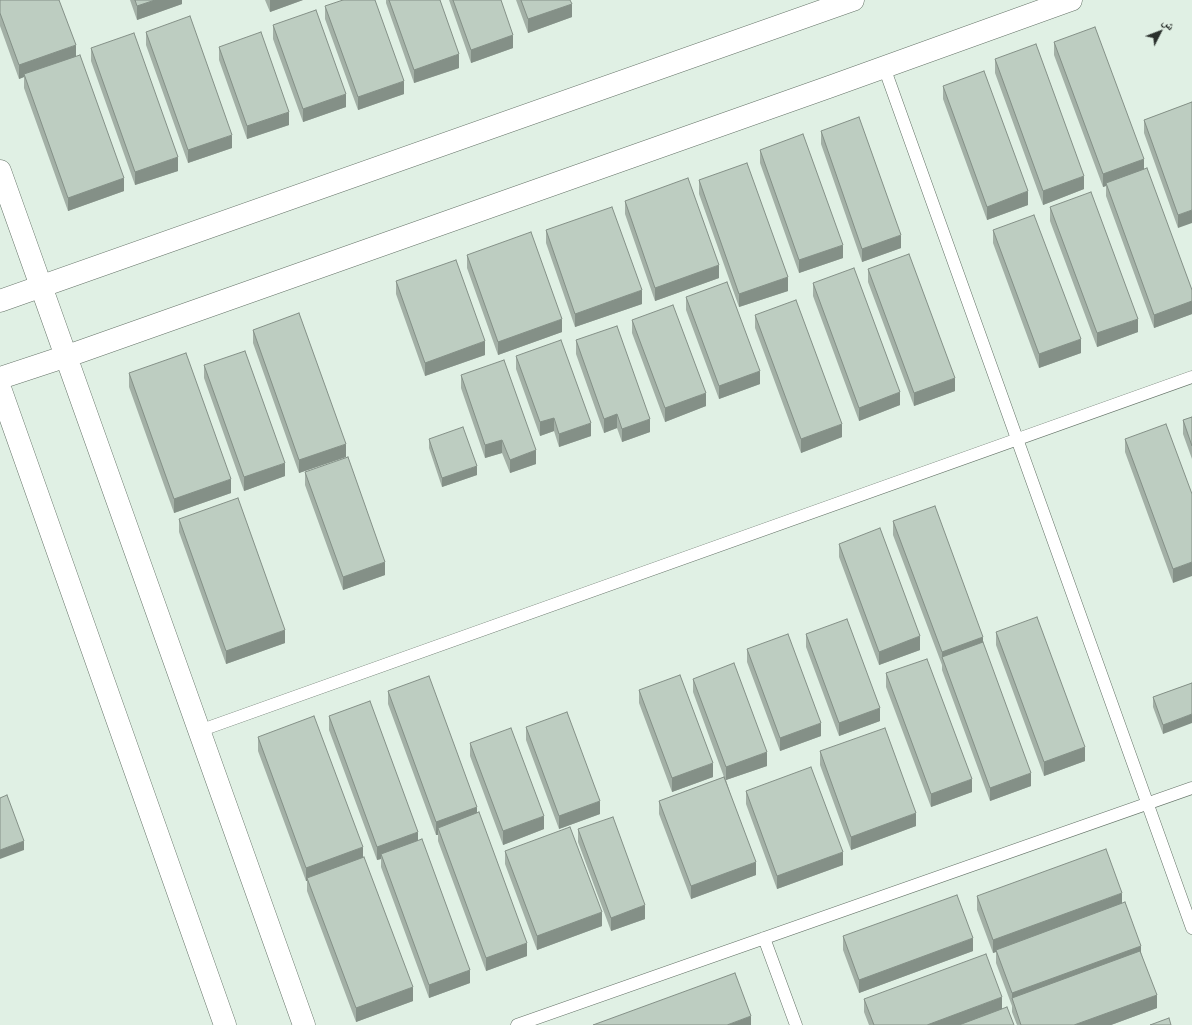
<!DOCTYPE html>
<html>
<head>
<meta charset="utf-8">
<style>
	body { margin:0 }
	#map { position:relative; width:1192px; height:1025px; overflow:hidden; background:#e0f0e4; font-family:Poppins,"Noto Naskh Arabic",sans-serif }
	canvas { display:block }
	.north { position:absolute; left:1140px; top:12px; width:40px; height:40px; -webkit-text-stroke:3px #e0f0e4; paint-order:stroke; rotate:48deg; font-size:11px; font-weight:700; line-height:16px; text-align:center; color:#2a302c }
	.north::after { content:''; display:block; margin:auto; width:14px; height:18px; background:#2a302c; clip-path:polygon(50% 0,100% 100%,50% 72%,0 100%) }
</style>
</head>
<body>
<div id="map">
<canvas width="1192" height="1025"></canvas>
<div class="north">ش</div>
</div>
<script>
const ctx = document.querySelector('canvas').getContext('2d');
ctx.lineJoin = 'round';
const shape = rows => new Path2D(rows.map(r => 'M' + r).join(''));
function strokePath(path, color, width, dash) { ctx.strokeStyle = color; ctx.lineWidth = width; ctx.lineCap = dash ? 'butt' : 'round'; ctx.setLineDash(dash || []); ctx.stroke(path); }
function paint(path, color) { ctx.fillStyle = color; ctx.fill(path, 'evenodd'); }
const service = shape([
	[884,67,1192,928],
	[199,731,1192,377],
	[764,938,796,1025],
	[517,1025,1192,788]
]);
const tertiary = shape([
	[0,171,304,1025],
	[0,301,853,0],
	[0,378,79,352,829,87,1071,0],
	[0,388,225,1025]
]);
const wall = shape([
	[0,0,76,56,124,191,68,211,24,88,24,77,19,79,0,26],
	[130,0,182,0,182,4,137,20],
	[265,0,303,0,270,12],
	[386,0,440,0,459,68,414,83,386,3],
	[449,0,501,0,513,48,471,63],
	[516,0,570,0,572,17,528,33],
	[325,6,404,94,358,110,325,19],
	[273,25,346,107,303,122,273,39],
	[146,32,232,148,188,163,146,45],
	[1054,42,1144,169,1192,290,1192,314,1154,328,1106,196,1106,186,1103,187,1054,55],
	[219,47,289,125,247,139,219,60],
	[91,48,178,171,135,185,91,61],
	[995,59,1084,189,1043,205,995,73],
	[943,86,1028,205,987,220,943,99],
	[1192,102,1178,228,1144,133,1144,120],
	[821,131,901,248,862,262,821,144],
	[760,150,843,258,799,273,760,163],
	[699,180,788,291,739,307,699,194],
	[625,201,719,278,655,301,625,214],
	[1050,207,1138,332,1097,347,1050,221],
	[546,230,642,304,575,327,546,243],
	[993,230,1081,353,1039,368,993,243],
	[467,255,562,332,498,355,467,268],
	[868,269,955,391,914,406,868,282],
	[396,281,485,355,425,376,396,294],
	[813,283,900,405,859,421,813,296],
	[686,297,760,384,719,399,686,310],
	[755,315,842,437,801,453,755,328],
	[632,320,706,406,665,422,632,333],
	[253,330,346,457,299,473,253,343],
	[576,340,650,432,622,442,617,428,604,433,576,354],
	[516,356,591,436,559,447,554,431,540,436,516,369],
	[204,365,285,476,244,491,204,378],
	[129,373,231,493,174,513,129,387],
	[461,375,536,464,510,473,502,453,485,458,461,388],
	[1192,417,1192,459,1183,434,1183,420],
	[429,439,477,475,442,487,429,448],
	[1125,439,1192,494,1173,583,1125,452],
	[305,472,385,575,343,590,305,485],
	[179,519,285,643,226,664,179,532],
	[893,521,983,643,1031,786,990,801,942,670,942,665,893,535],
	[839,544,920,650,879,665,839,557],
	[996,632,1085,761,1044,776,996,645],
	[806,634,880,721,839,736,806,647],
	[747,649,821,736,780,751,747,662],
	[886,673,972,792,931,807,886,687],
	[693,679,767,766,726,780,756,875,691,899,659,814,659,801,724,777,693,692],
	[1192,683,1163,734,1153,707,1153,697],
	[639,690,713,777,672,792,639,703],
	[388,691,477,813,527,956,486,971,438,841,438,835,436,835,388,704],
	[329,716,418,841,470,983,429,998,381,867,381,859,377,860,329,730],
	[526,727,600,814,559,829,526,740],
	[258,737,363,857,413,1001,356,1022,307,891,307,881,306,881,258,751],
	[470,743,544,829,503,845,470,756],
	[820,751,916,826,851,850,820,765],
	[746,791,843,865,777,889,746,804],
	[578,829,645,919,611,931,578,842],
	[505,851,602,926,537,950,505,864],
	[977,896,1122,903,1141,952,1157,1008,1111,1025,1017,1025,1012,1012,1012,1006,996,963,996,952,993,953,977,910],
	[843,936,973,951,859,993,843,950],
	[864,999,1002,1009,1014,1025,869,1025,864,1012]
]);
const shadedWall = shape([
	[155,0,182,0,182,4,137,20,137,6],
	[270,0,303,0,270,12],
	[572,4,572,17,528,33,528,19],
	[513,35,513,48,471,63,471,50],
	[76,45,76,58,24,74,24,77,19,79,19,65],
	[459,54,459,68,414,83,414,70],
	[404,81,404,94,358,110,358,97],
	[346,94,346,107,303,122,303,109],
	[289,112,289,125,247,139,247,126],
	[232,135,232,148,188,163,188,150],
	[178,157,178,171,135,185,135,172],
	[1144,159,1144,172,1106,183,1106,186,1103,187,1103,174],
	[1084,176,1084,189,1043,205,1043,191],
	[124,178,124,191,68,211,68,198],
	[1028,191,1028,205,987,220,987,207],
	[1192,210,1192,223,1178,228,1178,215],
	[901,235,901,248,862,262,862,249],
	[843,245,843,258,799,273,799,260],
	[719,265,719,278,655,301,655,288],
	[788,277,788,291,739,307,739,294],
	[642,290,642,304,575,327,575,314],
	[1192,301,1192,314,1154,328,1154,315],
	[562,319,562,332,498,355,498,342],
	[1138,319,1138,332,1097,347,1097,333],
	[1081,339,1081,353,1039,368,1039,354],
	[485,341,485,355,425,376,425,363],
	[760,371,760,384,719,399,719,386],
	[955,378,955,391,914,406,914,393],
	[900,392,900,405,859,421,859,408],
	[706,393,706,406,665,422,665,408],
	[617,414,617,428,604,433,604,419],
	[554,418,554,431,540,436,540,422],
	[650,419,650,432,622,442,622,429],
	[591,423,591,436,559,447,559,434],
	[842,424,842,437,801,453,801,439],
	[502,440,502,453,485,458,485,445],
	[346,444,346,457,299,473,299,460],
	[536,450,536,464,510,473,510,460],
	[285,463,285,476,244,491,244,477],
	[477,466,477,475,442,487,442,478],
	[231,479,231,493,174,513,174,499],
	[385,562,385,575,343,590,343,577],
	[1192,562,1192,576,1173,583,1173,569],
	[285,630,285,643,226,664,226,651],
	[920,636,920,650,879,665,879,652],
	[983,637,983,650,942,657,942,665,942,652],
	[880,708,880,721,839,736,839,723],
	[1192,714,1192,723,1163,734,1163,725],
	[821,723,821,736,780,751,780,738],
	[1085,747,1085,761,1044,776,1044,762],
	[767,752,767,766,726,780,726,767],
	[713,763,713,777,672,792,672,778],
	[1031,773,1031,786,990,801,990,788],
	[972,779,972,792,931,807,931,794],
	[600,801,600,814,559,829,559,816],
	[477,807,477,820,438,828,438,835,436,835,436,822],
	[916,813,916,826,851,850,851,837],
	[544,816,544,829,503,845,503,831],
	[418,832,418,845,381,854,381,859,377,860,377,847],
	[24,841,24,850,0,859,0,850],
	[363,847,363,860,307,878,307,881,306,881,306,868],
	[843,852,843,865,777,889,777,876],
	[756,862,756,875,691,899,691,886],
	[1122,893,1122,906,996,950,996,952,993,953,993,940],
	[645,905,645,919,611,931,611,918],
	[602,912,602,926,537,950,537,936],
	[973,938,973,951,859,993,859,980],
	[527,943,527,956,486,971,486,958],
	[1141,946,1141,959,1012,999,1012,993],
	[470,970,470,983,429,998,429,985],
	[413,987,413,1001,356,1022,356,1008],
	[1157,995,1157,1008,1111,1025,1074,1025],
	[1002,997,1002,1011,963,1025,927,1025],
	[751,1016,751,1025,727,1025]
]);
const building = shape([
	[0,0,59,0,76,45,19,65,0,13,0,0],
	[135,0,155,0,137,6,135,0],
	[343,0,375,0,404,81,358,97,325,6,343,0],
	[389,0,440,0,459,54,414,70,389,0],
	[453,0,501,0,513,35,471,50,453,0],
	[521,0,570,0,572,4,528,19,521,0],
	[316,10,346,94,303,109,273,25,316,10],
	[190,16,232,135,188,150,146,32,190,16],
	[1095,27,1144,159,1103,174,1054,42,1095,27],
	[261,32,289,112,247,126,219,47,261,32],
	[134,33,178,157,135,172,91,48,134,33],
	[1036,44,1084,176,1043,191,995,59,1036,44],
	[80,55,124,178,68,198,24,74,80,55],
	[984,71,1028,191,987,207,943,86,984,71],
	[1192,102,1192,210,1178,215,1144,120,1192,102],
	[859,117,901,235,862,249,821,131,859,117],
	[803,134,843,245,799,260,760,150,803,134],
	[747,163,788,277,739,294,699,180,747,163],
	[1147,168,1192,290,1192,301,1154,315,1106,183,1147,168],
	[688,178,719,265,655,288,625,201,688,178],
	[1091,192,1138,319,1097,333,1050,207,1091,192],
	[612,207,642,290,575,314,546,230,612,207],
	[1034,215,1081,339,1039,354,993,230,1034,215],
	[531,232,562,319,498,342,467,255,531,232],
	[909,254,955,378,914,393,868,269,909,254],
	[456,260,485,341,425,363,396,281,456,260],
	[854,268,900,392,859,408,813,283,854,268],
	[727,282,760,371,719,386,686,297,727,282],
	[796,300,842,424,801,439,755,315,796,300],
	[673,305,706,393,665,408,632,320,673,305],
	[299,313,346,444,299,460,253,330,299,313],
	[617,326,650,419,622,429,617,414,604,419,576,340,617,326],
	[561,340,591,423,559,434,554,418,540,422,516,356,561,340],
	[245,351,285,463,244,477,204,365,245,351],
	[186,353,231,479,174,499,129,373,186,353],
	[504,360,536,450,510,460,502,440,485,445,461,375,504,360],
	[1192,417,1192,446,1183,420,1192,417],
	[1166,424,1192,494,1192,562,1173,569,1125,439,1166,424],
	[463,427,477,466,442,478,429,439,463,427],
	[348,457,385,562,343,577,305,472,348,457],
	[238,498,285,630,226,651,179,519,238,498],
	[935,506,983,637,942,652,893,521,935,506],
	[880,528,920,636,879,652,839,544,880,528],
	[1037,617,1085,747,1044,762,996,632,1037,617],
	[847,619,880,708,839,723,806,634,847,619],
	[788,634,821,723,780,738,747,649,788,634],
	[983,642,1031,773,990,788,942,657,983,642],
	[927,659,972,779,931,794,886,673,927,659],
	[734,663,767,752,726,767,693,679,734,663],
	[680,675,713,763,672,778,639,690,680,675],
	[429,676,477,807,436,822,388,691,429,676],
	[1192,683,1192,714,1163,725,1153,697,1192,683],
	[370,701,418,832,377,847,329,716,370,701],
	[567,712,600,801,559,816,526,727,567,712],
	[314,716,363,847,306,868,258,737,314,716],
	[511,728,544,816,503,831,470,743,511,728],
	[885,728,916,813,851,837,820,751,885,728],
	[811,767,843,852,777,876,746,791,811,767],
	[724,777,756,862,691,886,659,801,724,777],
	[7,795,24,841,0,850,0,798,7,795],
	[479,812,527,943,486,958,438,828,479,812],
	[613,817,645,905,611,918,578,829,613,817],
	[570,827,602,912,537,936,505,851,570,827],
	[422,839,470,970,429,985,381,854,422,839],
	[1106,849,1122,893,993,940,977,896,1106,849],
	[364,857,413,987,356,1008,307,878,364,857],
	[957,895,973,938,859,980,843,936,957,895],
	[1125,902,1141,946,1012,993,996,950,1125,902],
	[1140,951,1157,995,1074,1025,1021,1025,1012,998,1140,951],
	[986,954,1002,997,927,1025,874,1025,864,999,986,954],
	[735,973,751,1016,727,1025,593,1025,735,973],
	[1007,1007,1014,1025,959,1025,1007,1007],
	[1169,1018,1171,1025,1150,1025,1169,1018]
]);
strokePath(service, '#647267', 13);
strokePath(tertiary, '#647267', 23);
strokePath(service, '#fff', 12);
strokePath(tertiary, '#fff', 22);
paint(wall, '#a3b0a6');
paint(shadedWall, '#849087');
paint(building, '#bdcdc1');
strokePath(building, '#849087', 1);
</script>
</body>
</html>
